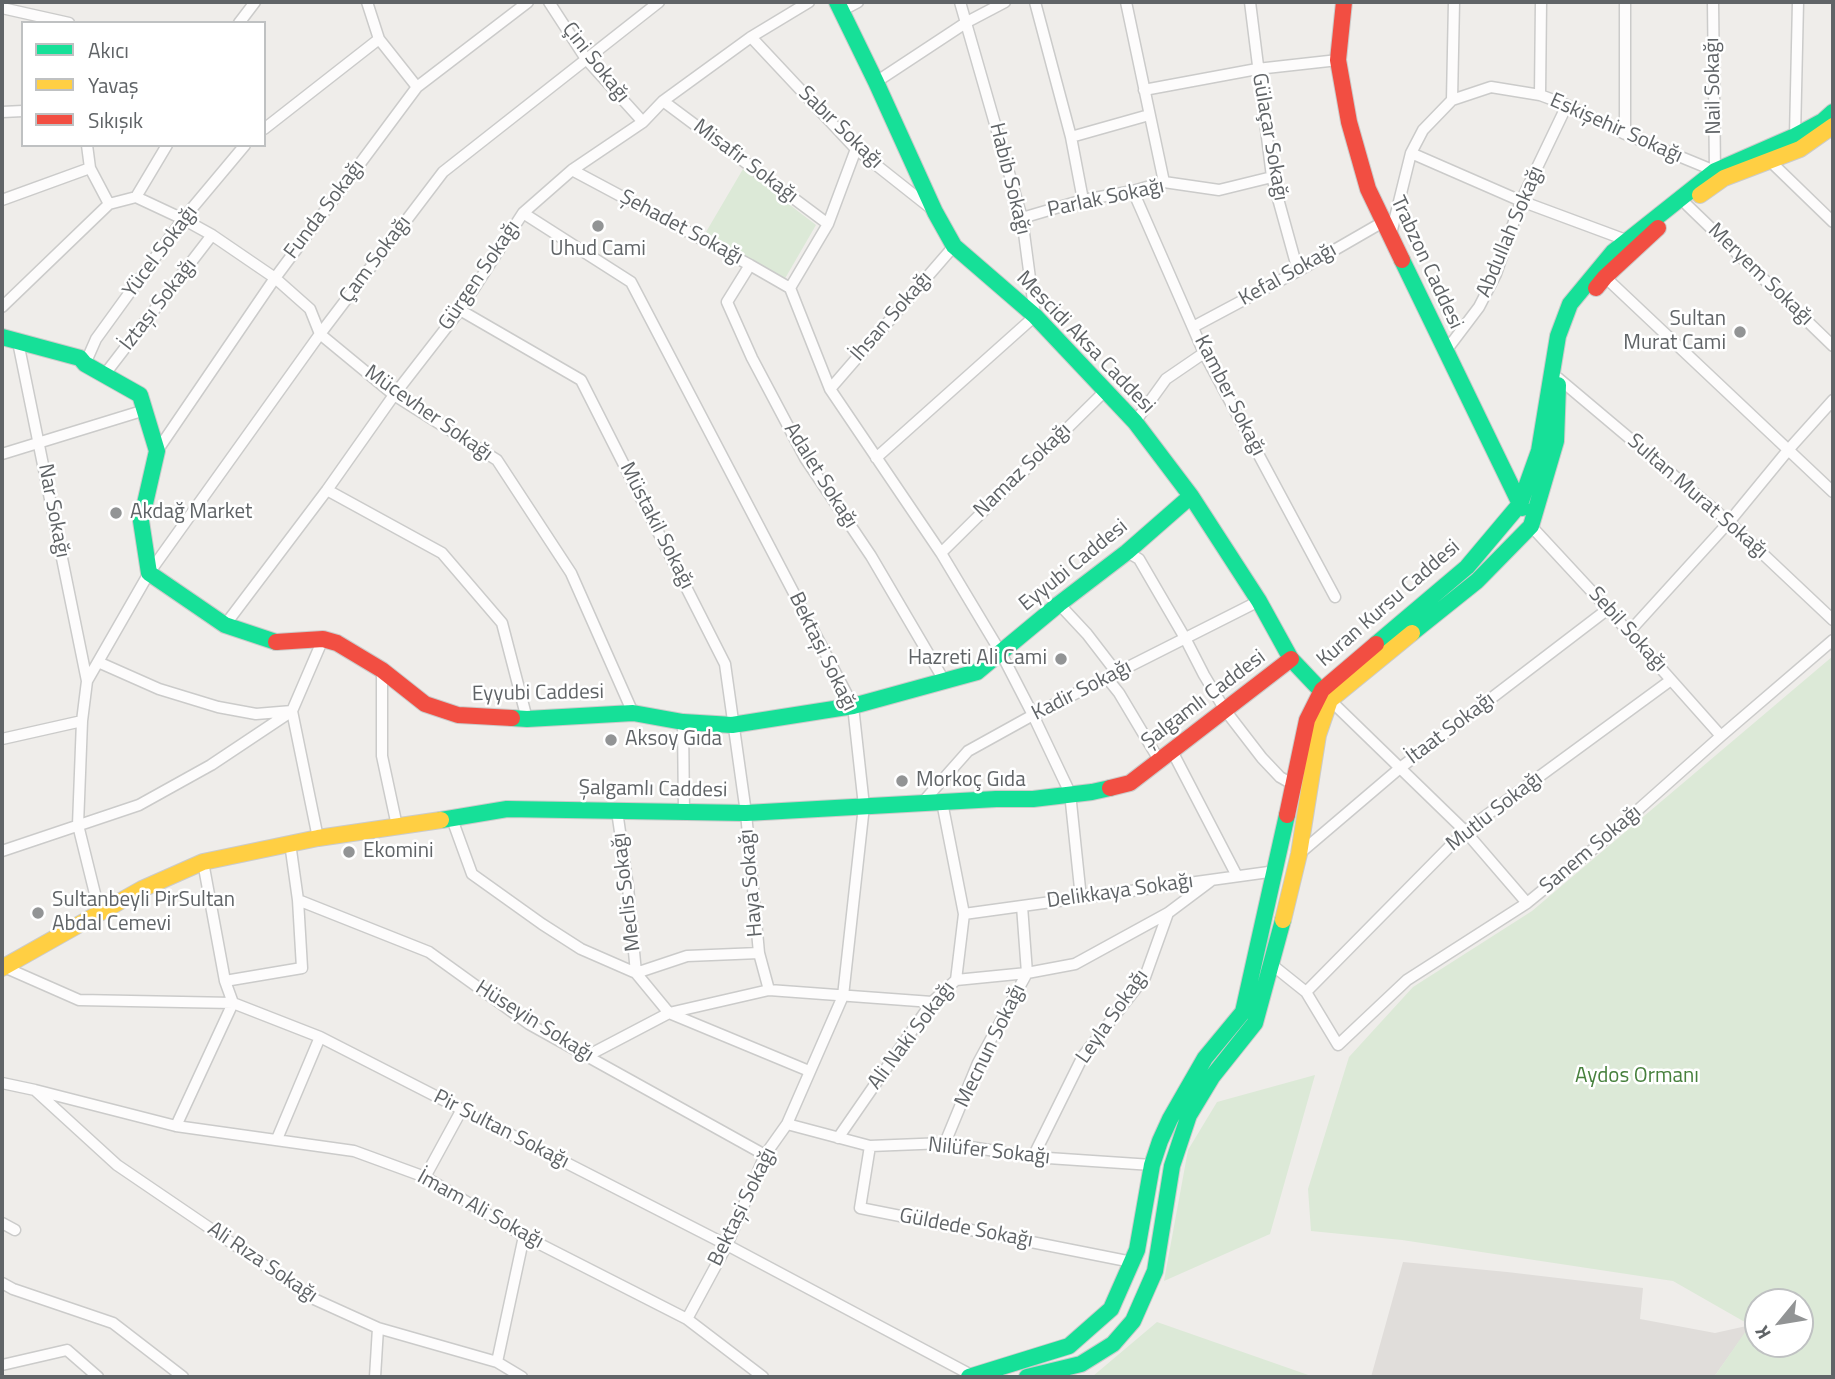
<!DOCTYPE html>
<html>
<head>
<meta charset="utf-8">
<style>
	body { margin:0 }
	#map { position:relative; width:1835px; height:1379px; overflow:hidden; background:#efedea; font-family:"Titillium Web",sans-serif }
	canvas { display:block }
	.frame { position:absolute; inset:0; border:4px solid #606467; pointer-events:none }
	.legend { position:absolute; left:21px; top:21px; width:245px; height:126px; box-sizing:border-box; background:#fff; border:2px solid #bfc1c2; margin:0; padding:9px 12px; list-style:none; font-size:21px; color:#606467 }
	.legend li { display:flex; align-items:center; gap:14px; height:35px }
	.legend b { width:35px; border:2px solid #bfc1c2 }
	.north { position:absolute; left:1744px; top:1288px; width:70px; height:70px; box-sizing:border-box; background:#fff; border:2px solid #bfc1c2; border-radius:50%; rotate:240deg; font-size:19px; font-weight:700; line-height:28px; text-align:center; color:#606467 }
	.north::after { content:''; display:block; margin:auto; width:24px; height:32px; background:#929495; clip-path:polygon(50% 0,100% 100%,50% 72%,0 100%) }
</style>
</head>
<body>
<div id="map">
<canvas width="1835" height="1379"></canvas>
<div class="frame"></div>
<ul class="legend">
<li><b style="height:9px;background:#16e098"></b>Akıcı</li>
<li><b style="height:9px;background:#ffcf43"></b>Yavaş</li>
<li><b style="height:9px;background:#f24e42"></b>Sıkışık</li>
</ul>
<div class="north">K</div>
</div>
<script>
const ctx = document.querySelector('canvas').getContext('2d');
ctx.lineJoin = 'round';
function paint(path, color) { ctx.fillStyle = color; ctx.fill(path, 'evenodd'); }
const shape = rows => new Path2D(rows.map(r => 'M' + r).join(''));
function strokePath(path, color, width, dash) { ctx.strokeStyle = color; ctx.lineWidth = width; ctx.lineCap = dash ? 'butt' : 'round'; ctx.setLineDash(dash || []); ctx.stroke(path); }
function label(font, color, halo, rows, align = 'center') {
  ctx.font = font + ' "Titillium Web",sans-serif'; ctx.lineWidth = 5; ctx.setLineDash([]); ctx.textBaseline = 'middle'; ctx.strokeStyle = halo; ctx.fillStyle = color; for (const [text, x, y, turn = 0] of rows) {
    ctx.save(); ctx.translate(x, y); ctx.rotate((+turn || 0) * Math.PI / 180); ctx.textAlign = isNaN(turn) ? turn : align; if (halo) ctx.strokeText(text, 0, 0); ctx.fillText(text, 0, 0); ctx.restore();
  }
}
const education = shape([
	[1403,1262,1507,1272,1643,1288,1640,1319,1715,1333,1751,1325,1714,1377,1371,1377]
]);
const green = shape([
	[743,169,816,225,783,282,706,232],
	[1833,656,1833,1377,1714,1377,1750,1325,1673,1281,1402,1240,1311,1231,1308,1189,1349,1057,1413,987,1532,911],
	[1758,1302,1800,1302,1800,1344,1758,1344],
	[1315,1075,1270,1234,1164,1281,1188,1150,1217,1102],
	[1157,1322,1314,1377,1089,1377,1093,1376]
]);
const street = shape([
	[367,2,379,39,417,87],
	[549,2,586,59,643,122],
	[1035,2,1071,137,1083,200],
	[1126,2,1164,182],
	[1250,2,1272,177,1298,271],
	[1625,2,1625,134],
	[1713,2,1715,171],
	[2,8,69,23],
	[841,11,858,2],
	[239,23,255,2],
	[751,37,856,149,933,210],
	[876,82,967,22,1005,2],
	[1144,90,1257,69,1338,60],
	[1540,95,1541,2],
	[1452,100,1454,2],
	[663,101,828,224],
	[2,112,23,111],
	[264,129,379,39],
	[1795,136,1798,2],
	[1071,137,1149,115],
	[87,145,90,168,109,204],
	[856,149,828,224,790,288,830,389,941,553,1001,653,1033,715,1070,793,1081,898],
	[1411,153,1521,201,1626,240],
	[1770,161,1833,222],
	[572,170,750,265,790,288],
	[1133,191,1204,353,1335,597],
	[136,197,183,219,212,235,275,278,310,309,320,334,394,395,497,460,571,573,633,713],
	[2,200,90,168],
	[1687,205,1833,346],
	[523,213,631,282,853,706,864,806,843,996,787,1124,765,1155,727,1245,687,1319],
	[1022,218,1083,200,1133,191,1164,182,1219,190,1272,177],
	[1390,238,1411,153,1423,130,1452,100,1491,87,1540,95,1567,105,1625,134,1715,171,1719,174],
	[750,265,727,302,752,358,805,458,871,556,945,682],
	[1605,277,1833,492],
	[2,307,109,204,136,197,167,145],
	[460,310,581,380,725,664,746,813,759,953,769,990],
	[1193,327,1298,271,1383,222],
	[18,342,87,681],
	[1445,352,1479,307,1496,274,1521,201,1567,105],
	[85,364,96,339,183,219,245,145],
	[105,374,212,235],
	[1558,378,1729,522,1833,620],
	[830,389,954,246],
	[1135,422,1166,379,1204,353],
	[157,451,275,278,417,87,528,2],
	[2,454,145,410],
	[876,458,1035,316,1022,218,960,2],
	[327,490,442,553,502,623,527,719],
	[1531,526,1608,609,1721,736],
	[1127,552,1139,559,1185,638,1204,675,1225,710,1262,758,1280,777,1294,785],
	[941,553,1106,390],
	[1059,604,1087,634,1117,673],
	[225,625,327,490,394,395,460,310,523,213,572,170,643,122,663,101,751,37,809,2],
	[1629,632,1729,522,1789,449,1833,400],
	[382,670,382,756,397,826],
	[1107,678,1119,693,1159,760],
	[1330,700,1465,831,1527,903],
	[683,722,684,812],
	[2,739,82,721],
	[1172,751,1237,876],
	[922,803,968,751,1033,715,1259,601],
	[617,811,628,887,636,973,687,956,759,953],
	[452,819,472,874,542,924,581,949,636,973,669,1013,809,1071],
	[318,838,292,711,323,639],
	[2,851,139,805,211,765,292,711,256,714,218,707,159,689,98,662],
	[1299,854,1400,768,1608,609],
	[298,900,429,952,529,1024,765,1155],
	[100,914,78,825,82,721,87,681,149,573,320,334,443,172,659,2],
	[964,914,1276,871],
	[1271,964,1306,992,1338,1045,1407,980,1527,903,1603,841,1721,736,1833,640],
	[4,967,79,1000,233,1003,320,1037,727,1245,973,1376],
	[956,980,1027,973,1075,964,1168,913,1212,880],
	[225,981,302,968,298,900,290,843],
	[1306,992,1465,831,1671,680],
	[587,1056,669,1013,769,990,932,1002],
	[2,1083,35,1090,176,1126,354,1151,425,1177,524,1236,687,1319,763,1377],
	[36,1091,117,1165,314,1299,378,1328,497,1362,522,1377],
	[787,1124,870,1146,945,1143,1033,1157,1152,1165],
	[176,1126,233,1003,225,981,203,862],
	[838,1138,932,1002,956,980,964,914,942,802],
	[277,1139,320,1037],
	[945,1143,978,1063,1027,973,1022,906],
	[870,1146,860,1208,1132,1262],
	[1033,1157,1083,1056,1145,977,1168,913],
	[425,1177,461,1111],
	[2,1223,15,1230],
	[2,1283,13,1289,113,1323,183,1377],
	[497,1362,524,1236],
	[2,1365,67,1350,98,1377],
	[375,1377,378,1328]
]);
const fast = shape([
	[837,2,876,82,935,212,954,246,1035,316,1135,422,1191,496,1259,601,1291,659,1328,698],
	[1402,260,1522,508],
	[2,337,80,358,85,364,140,395,157,451,141,521,149,573,225,625,276,642],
	[1412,633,1477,581,1531,526,1556,441,1558,385],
	[1376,644,1467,567,1520,504,1539,451,1558,336,1570,304,1613,252,1715,171,1795,136,1823,121,1833,112],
	[512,718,527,719,633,713,683,722,732,725,853,706,977,672,1059,604,1127,552,1191,496],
	[441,820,507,809,746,813,996,799,1033,799,1092,792,1110,788],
	[969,1377,1069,1346,1111,1309,1137,1250,1152,1165,1160,1141,1170,1119,1205,1058,1243,1012,1287,815],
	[1027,1377,1081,1364,1113,1344,1133,1321,1155,1271,1172,1166,1189,1115,1212,1077,1255,1023,1283,920]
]);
const slow = shape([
	[1700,195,1724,178,1800,149,1833,126],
	[1283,920,1299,854,1318,735,1330,700,1412,633],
	[2,968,142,889,203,862,318,838,441,820]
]);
const jam = shape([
	[1344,2,1338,60,1349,122,1368,189,1402,260],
	[1596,288,1605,277,1658,228],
	[276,642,323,639,337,643,382,670,425,704,458,715,512,718],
	[1110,788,1130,783,1291,659],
	[1287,815,1307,720,1322,690,1376,644]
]);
const markers = [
	[598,226,7,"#929495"],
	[1740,332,7,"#929495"],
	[116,513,7,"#929495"],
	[1061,659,7,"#929495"],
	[611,740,7,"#929495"],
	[902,781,7,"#929495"],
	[349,852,7,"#929495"],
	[38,913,7,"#929495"]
];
const streetNames = [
	["Çini Sokağı",595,63,52],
	["Nail Sokağı",1714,86,-91],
	["Sabır Sokağı",840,128,44],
	["Eskişehir Sokağı",1616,129,24],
	["Gülaçar Sokağı",1269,137,80],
	["Misafir Sokağı",745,162,37],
	["Habib Sokağı",1009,179,76],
	["Parlak Sokağı",1106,199,-12],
	["Funda Sokağı",325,210,-53],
	["Şehadet Sokağı",681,228,28],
	["Abdullah Sokağı",1511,232,-67],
	["Yücel Sokağı",161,252,-53],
	["Çam Sokağı",376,260,-53],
	["Trabzon Caddesi",1426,263,65],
	["Kefal Sokağı",1288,275,-29],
	["Meryem Sokağı",1760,275,44],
	["Gürgen Sokağı",480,276,-56],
	["İztaşı Sokağı",159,305,-52],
	["İhsan Sokağı",892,317,-49],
	["Mescidi Aksa Caddesi",1085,343,46],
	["Kamber Sokağı",1229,396,63],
	["Mücevher Sokağı",428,414,35],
	["Namaz Sokağı",1023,471,-44],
	["Adalet Sokağı",820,476,58],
	["Sultan Murat Sokağı",1697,497,41],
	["Nar Sokağı",53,511,79],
	["Müstakil Sokağı",656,526,63],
	["Eyyubi Caddesi",1074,566,-39],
	["Kuran Kursu Caddesi",1389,604,-41],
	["Sebil Sokağı",1627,630,48],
	["Bektaşi Sokağı",822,652,64],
	["Kadir Sokağı",1082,691,-27],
	["Eyyubi Caddesi",538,694,-1],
	["Şalgamlı Caddesi",1204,700,-37],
	["İtaat Sokağı",1451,729,-37],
	["Şalgamlı Caddesi",653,790,1],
	["Mutlu Sokağı",1495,812,-38],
	["Sanem Sokağı",1591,850,-40],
	["Haya Sokağı",752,883,-95],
	["Meclis Sokağı",627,892,-97],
	["Delikkaya Sokağı",1120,892,-8],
	["Leyla Sokağı",1113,1017,-55],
	["Hüseyin Sokağı",534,1022,32],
	["Ali Naki Sokağı",912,1036,-53],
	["Mecnun Sokağı",991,1046,-64],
	["Pir Sultan Sokağı",501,1130,27],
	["Nilüfer Sokağı",989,1152,6],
	["Bektaşi Sokağı",743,1207,-64],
	["İmam Ali Sokağı",480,1210,29],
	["Güldede Sokağı",966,1229,11],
	["Ali Rıza Sokağı",262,1263,34]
];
const poiNames = [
	["Uhud Cami",598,250,"center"],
	["Sultan",1726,320,"right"],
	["Murat Cami",1726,344,"right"],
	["Akdağ Market",130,513],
	["Hazreti Ali Cami",1047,659,"right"],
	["Aksoy Gıda",625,740],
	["Morkoç Gıda",916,781],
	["Ekomini",363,852],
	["Sultanbeyli PirSultan",52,901],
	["Abdal Cemevi",52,925]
];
const parkNames = [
	["Aydos Ormanı",1637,1077]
];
paint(education, '#e0ddda');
paint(green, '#dce9d7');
strokePath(street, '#cbcbca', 13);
strokePath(fast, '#cbcbca', 18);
strokePath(slow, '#cbcbca', 18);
strokePath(jam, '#cbcbca', 18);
strokePath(street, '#fdfcfc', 10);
strokePath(fast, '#16e098', 16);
strokePath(slow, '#ffcf43', 16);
strokePath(jam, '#f24e42', 16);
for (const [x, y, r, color] of markers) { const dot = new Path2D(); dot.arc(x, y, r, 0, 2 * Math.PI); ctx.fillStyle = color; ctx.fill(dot); strokePath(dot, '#fff', 2.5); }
label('21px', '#606467', '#fff', streetNames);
label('21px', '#606467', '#fff', poiNames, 'left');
label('21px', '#47803d', '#fff', parkNames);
</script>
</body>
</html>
